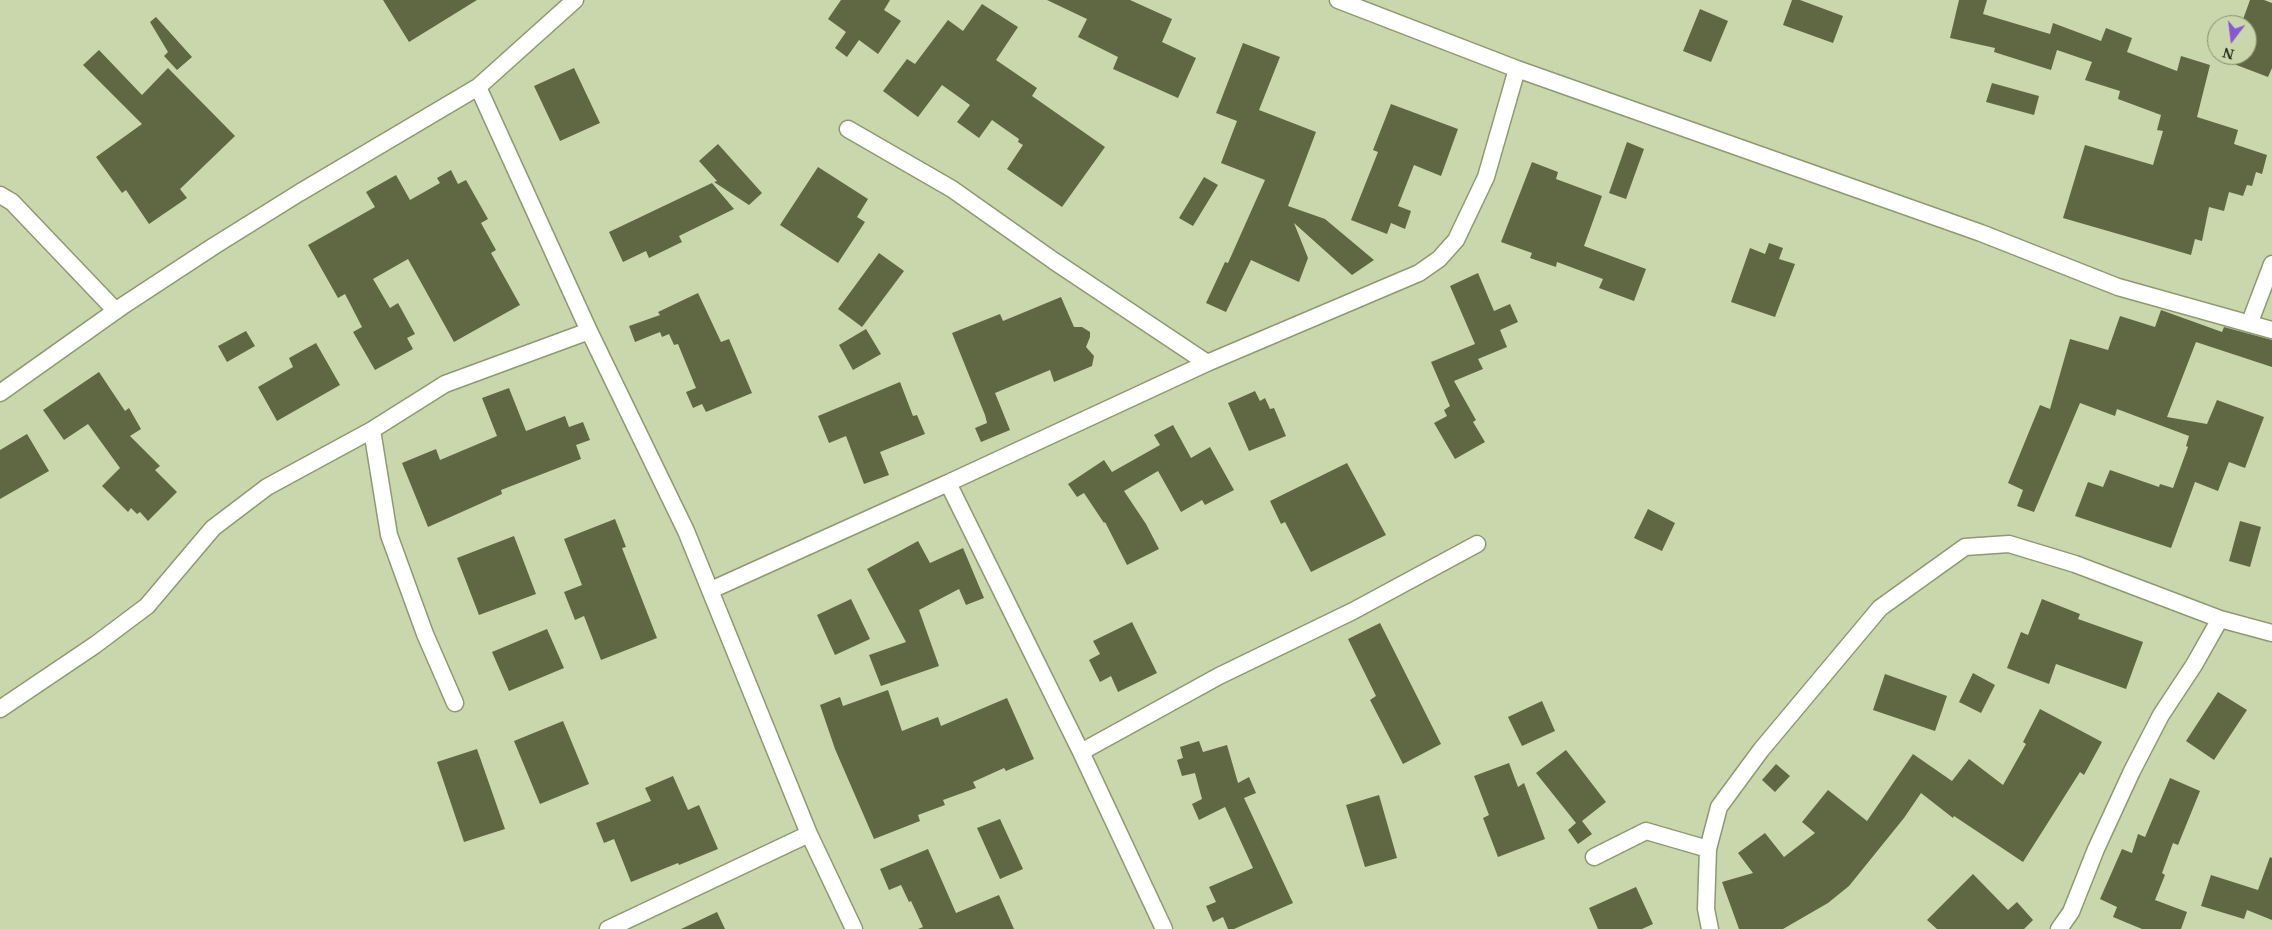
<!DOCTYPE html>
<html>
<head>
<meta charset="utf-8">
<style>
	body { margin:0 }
	#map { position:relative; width:2272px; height:929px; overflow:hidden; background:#cad6ab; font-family:"Noto Serif",serif }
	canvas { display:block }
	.north { position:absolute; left:2207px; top:15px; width:50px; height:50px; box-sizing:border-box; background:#cad6ab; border:1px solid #889070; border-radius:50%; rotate:195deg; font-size:14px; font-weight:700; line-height:20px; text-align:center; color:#242818 }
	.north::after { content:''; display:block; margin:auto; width:18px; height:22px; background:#8957d0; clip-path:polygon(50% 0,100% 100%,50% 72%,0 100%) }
</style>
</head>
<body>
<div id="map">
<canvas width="2272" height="929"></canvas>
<div class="north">N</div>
</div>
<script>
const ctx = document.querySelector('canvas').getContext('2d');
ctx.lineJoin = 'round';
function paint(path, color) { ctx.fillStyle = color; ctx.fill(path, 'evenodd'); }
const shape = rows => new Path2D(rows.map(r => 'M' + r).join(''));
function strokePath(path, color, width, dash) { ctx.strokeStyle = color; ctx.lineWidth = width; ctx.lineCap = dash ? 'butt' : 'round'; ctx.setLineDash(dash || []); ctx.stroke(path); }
const building = shape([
	[383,0,477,0,409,42],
	[841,0,890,0,884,10,901,21,878,54,859,40,847,57,835,48,846,32,828,19],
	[1047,0,1130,0,1172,19,1162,42,1196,58,1178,98,1113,69,1118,57,1078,37,1087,19],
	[1792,0,1800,0,1843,16,1833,43,1783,25],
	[1959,0,1987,0,1983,14,2050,34,2053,23,2101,41,2106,28,2132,38,2127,52,2177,71,2181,56,2210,65,2197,117,2238,130,2234,144,2267,155,2262,174,2256,172,2252,186,2247,185,2243,196,2229,192,2224,211,2209,207,2202,241,2195,239,2191,255,2063,218,2085,145,2153,165,2163,131,2157,130,2161,115,2118,99,2120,91,2085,80,2092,62,2057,50,2051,70,1994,52,1995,48,1950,38],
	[2250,0,2264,0,2272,3,2272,68,2268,77,2213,56,2247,55,2247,25,2241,25],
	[982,4,1018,27,996,60,1037,88,1032,96,1105,147,1062,207,1007,169,1023,145,1018,142,1019,139,992,120,979,138,957,122,970,105,942,85,918,117,883,91,907,59,915,64,948,20,963,31],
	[1700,9,1728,21,1711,62,1683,51],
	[156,17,192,57,177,70,164,56,168,52,150,22],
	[1243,43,1280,57,1259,110,1316,132,1288,206,1325,219,1374,260,1352,275,1294,223,1308,258,1299,282,1251,260,1226,312,1206,303,1225,262,1228,263,1265,180,1221,163,1237,121,1216,113],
	[99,50,142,95,168,68,235,136,180,189,187,198,149,224,126,190,122,193,96,157,142,124,83,65],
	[574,68,600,123,560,141,534,86],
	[1992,83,2039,96,2034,115,1986,102],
	[1391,104,1458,129,1441,176,1414,165,1398,206,1411,211,1405,229,1391,223,1387,234,1351,220,1378,152,1373,150],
	[1627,142,1644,149,1626,199,1609,193],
	[718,144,762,193,749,205,714,182,717,181,699,161],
	[1532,162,1558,172,1556,179,1602,196,1584,246,1646,269,1634,301,1599,288,1603,279,1557,262,1556,267,1530,258,1532,253,1501,242],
	[818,167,868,199,857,217,865,222,838,263,780,225],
	[451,170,458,184,466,180,488,219,481,223,496,250,491,253,520,305,454,342,408,259,373,279,390,308,398,303,415,334,407,338,413,349,375,370,353,332,362,327,345,294,338,298,308,245,375,207,366,192,396,175,410,200,440,183,437,178],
	[1204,177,1218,185,1193,226,1179,218],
	[712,183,734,209,679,236,682,242,649,258,646,251,623,262,609,232],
	[1769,243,1783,248,1779,259,1795,264,1775,317,1731,302,1750,248,1765,254],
	[879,253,904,271,862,327,838,309],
	[1478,273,1494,311,1510,304,1518,322,1500,330,1507,347,1478,359,1483,369,1454,381,1476,420,1473,422,1485,442,1455,459,1434,423,1447,416,1444,410,1450,406,1431,362,1475,344,1450,286],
	[698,293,721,342,729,339,752,393,706,412,702,404,693,408,686,392,696,388,678,344,674,345,669,334,662,337,660,332,635,342,629,326,660,315,658,312],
	[1061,297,1074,327,1082,327,1090,332,1090,337,1086,347,1094,356,1092,366,1054,382,1050,370,995,393,1010,430,981,442,975,428,987,423,985,415,952,333,1000,314,1003,321],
	[2161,310,2222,332,2224,327,2272,340,2272,367,2196,342,2167,417,2207,424,2217,400,2264,417,2245,468,2229,462,2218,491,2195,482,2171,548,2075,516,2088,482,2103,487,2110,470,2159,487,2160,484,2173,488,2188,447,2186,446,2189,436,2117,409,2115,416,2080,403,2034,512,2017,506,2023,490,2008,483,2040,405,2050,409,2070,339,2108,350,2120,316,2155,327],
	[866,329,881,354,853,370,839,345],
	[246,331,255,346,227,362,218,346],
	[316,343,340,385,277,421,258,387,293,367,289,358],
	[99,372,125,411,129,408,141,429,130,436,160,466,155,470,177,492,148,521,140,512,137,514,131,508,128,512,102,486,120,468,88,424,64,440,43,410],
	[900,382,913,416,917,415,925,434,880,452,889,475,864,484,846,436,829,443,818,416],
	[509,388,526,431,565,416,569,427,583,422,590,440,576,445,581,459,501,490,502,494,428,527,402,463,436,449,440,460,497,436,482,398],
	[1255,391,1260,401,1265,398,1270,409,1274,408,1286,436,1249,451,1228,403],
	[1173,425,1191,458,1210,447,1234,490,1205,505,1202,500,1181,512,1158,471,1124,491,1146,524,1159,549,1127,565,1105,522,1104,523,1084,493,1077,497,1068,484,1104,460,1112,472,1160,445,1154,435],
	[27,434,49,471,0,499,0,450],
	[1347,463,1386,535,1311,572,1285,522,1281,524,1270,501],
	[1648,509,1675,523,1662,551,1634,538],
	[615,519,626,547,622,548,657,638,601,660,584,616,575,620,564,592,582,585,564,539],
	[2240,521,2261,527,2250,567,2229,561],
	[514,536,536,594,479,615,457,558],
	[918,541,930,563,963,548,984,598,966,605,959,589,919,610,939,666,881,686,869,655,906,642,867,569],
	[851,599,870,639,835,655,817,615],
	[2042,599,2080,614,2078,619,2143,642,2126,689,2056,664,2049,684,2007,668,2021,632,2028,635],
	[1132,622,1157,673,1118,692,1111,676,1100,682,1089,660,1100,654,1093,641],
	[1380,623,1441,744,1403,764,1370,700,1376,696,1348,639],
	[547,629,564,668,509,691,492,652],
	[1973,673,1995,685,1981,713,1959,702],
	[1885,674,1947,696,1935,731,1873,710],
	[888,690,902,731,938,717,941,726,1007,698,1034,759,1006,771,1004,768,973,782,976,788,943,800,945,805,918,815,920,821,874,839,835,749,820,705,840,697,843,706],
	[2218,692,2247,710,2214,760,2186,741],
	[1542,701,1555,731,1522,746,1508,717],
	[2040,709,2102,742,2084,775,2080,772,2023,862,1954,816,1953,818,1921,793,1904,818,1849,886,1828,903,1783,929,1739,929,1722,882,1753,873,1738,853,1765,833,1784,857,1815,833,1802,822,1828,790,1867,821,1913,754,1952,781,1969,759,2003,785,2026,744,2023,742],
	[563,721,589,784,540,804,514,741],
	[1199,741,1203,752,1227,745,1238,783,1249,777,1256,793,1244,798,1293,903,1234,929,1228,929,1223,917,1213,922,1206,906,1216,902,1209,887,1253,868,1225,807,1199,820,1192,804,1202,799,1195,773,1182,776,1177,760,1183,758,1180,747],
	[477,749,505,829,464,842,437,762],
	[1566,750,1606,802,1582,821,1592,834,1578,844,1568,830,1576,823,1536,773],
	[1509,763,1518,787,1524,783,1545,839,1498,857,1483,818,1489,815,1474,776],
	[1776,764,1790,776,1775,792,1762,780],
	[673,776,688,810,699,805,718,849,679,865,678,863,631,882,614,839,604,843,596,823,651,801,645,788],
	[2170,778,2200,791,2178,845,2173,843,2162,873,2165,875,2155,900,2187,912,2181,929,2142,929,2113,917,2117,907,2100,899,2122,849,2132,853,2138,834,2145,837],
	[1379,795,1397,858,1365,867,1346,805],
	[1000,819,1023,869,1000,879,977,828],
	[928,849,956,913,999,895,1014,929,918,929,923,927,911,901,909,902,901,885,889,890,880,869],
	[2270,857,2272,858,2272,920,2247,910,2244,919,2201,906,2211,875,2258,890],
	[1973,874,2008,910,2017,902,2033,920,2024,929,1937,929,1927,920],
	[1636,887,1653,924,1642,929,1598,929,1589,908],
	[717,912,725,929,681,929]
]);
const minor = shape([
	[575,0,478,87,589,331,686,531,809,834,854,929],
	[1338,0,1517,69,1981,233,2118,287,2272,330],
	[848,129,952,189,1054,261,1207,363],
	[0,195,12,202,116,311],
	[2250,322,2272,264],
	[0,393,124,305,214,246,299,193,478,87],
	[948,483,1207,363,1419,273,1439,259,1456,240,1486,177,1517,69],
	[711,590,948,483,1081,752,1164,929],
	[455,703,425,634,389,535,372,430,445,384,589,331],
	[0,709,95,645,147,606,213,528,267,487,372,430],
	[1081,752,1219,676,1353,611,1477,544],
	[1594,857,1646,831,1708,849],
	[608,929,809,834],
	[1710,929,1706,909,1708,849,1719,807,1761,750,1880,608,1965,547,2009,544,2075,564,2220,619,2272,633],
	[2059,929,2071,912,2096,849,2132,771,2161,715,2194,665,2220,619]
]);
paint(building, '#5f6842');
strokePath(minor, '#8f9971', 19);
strokePath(minor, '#fff', 16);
</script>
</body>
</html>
